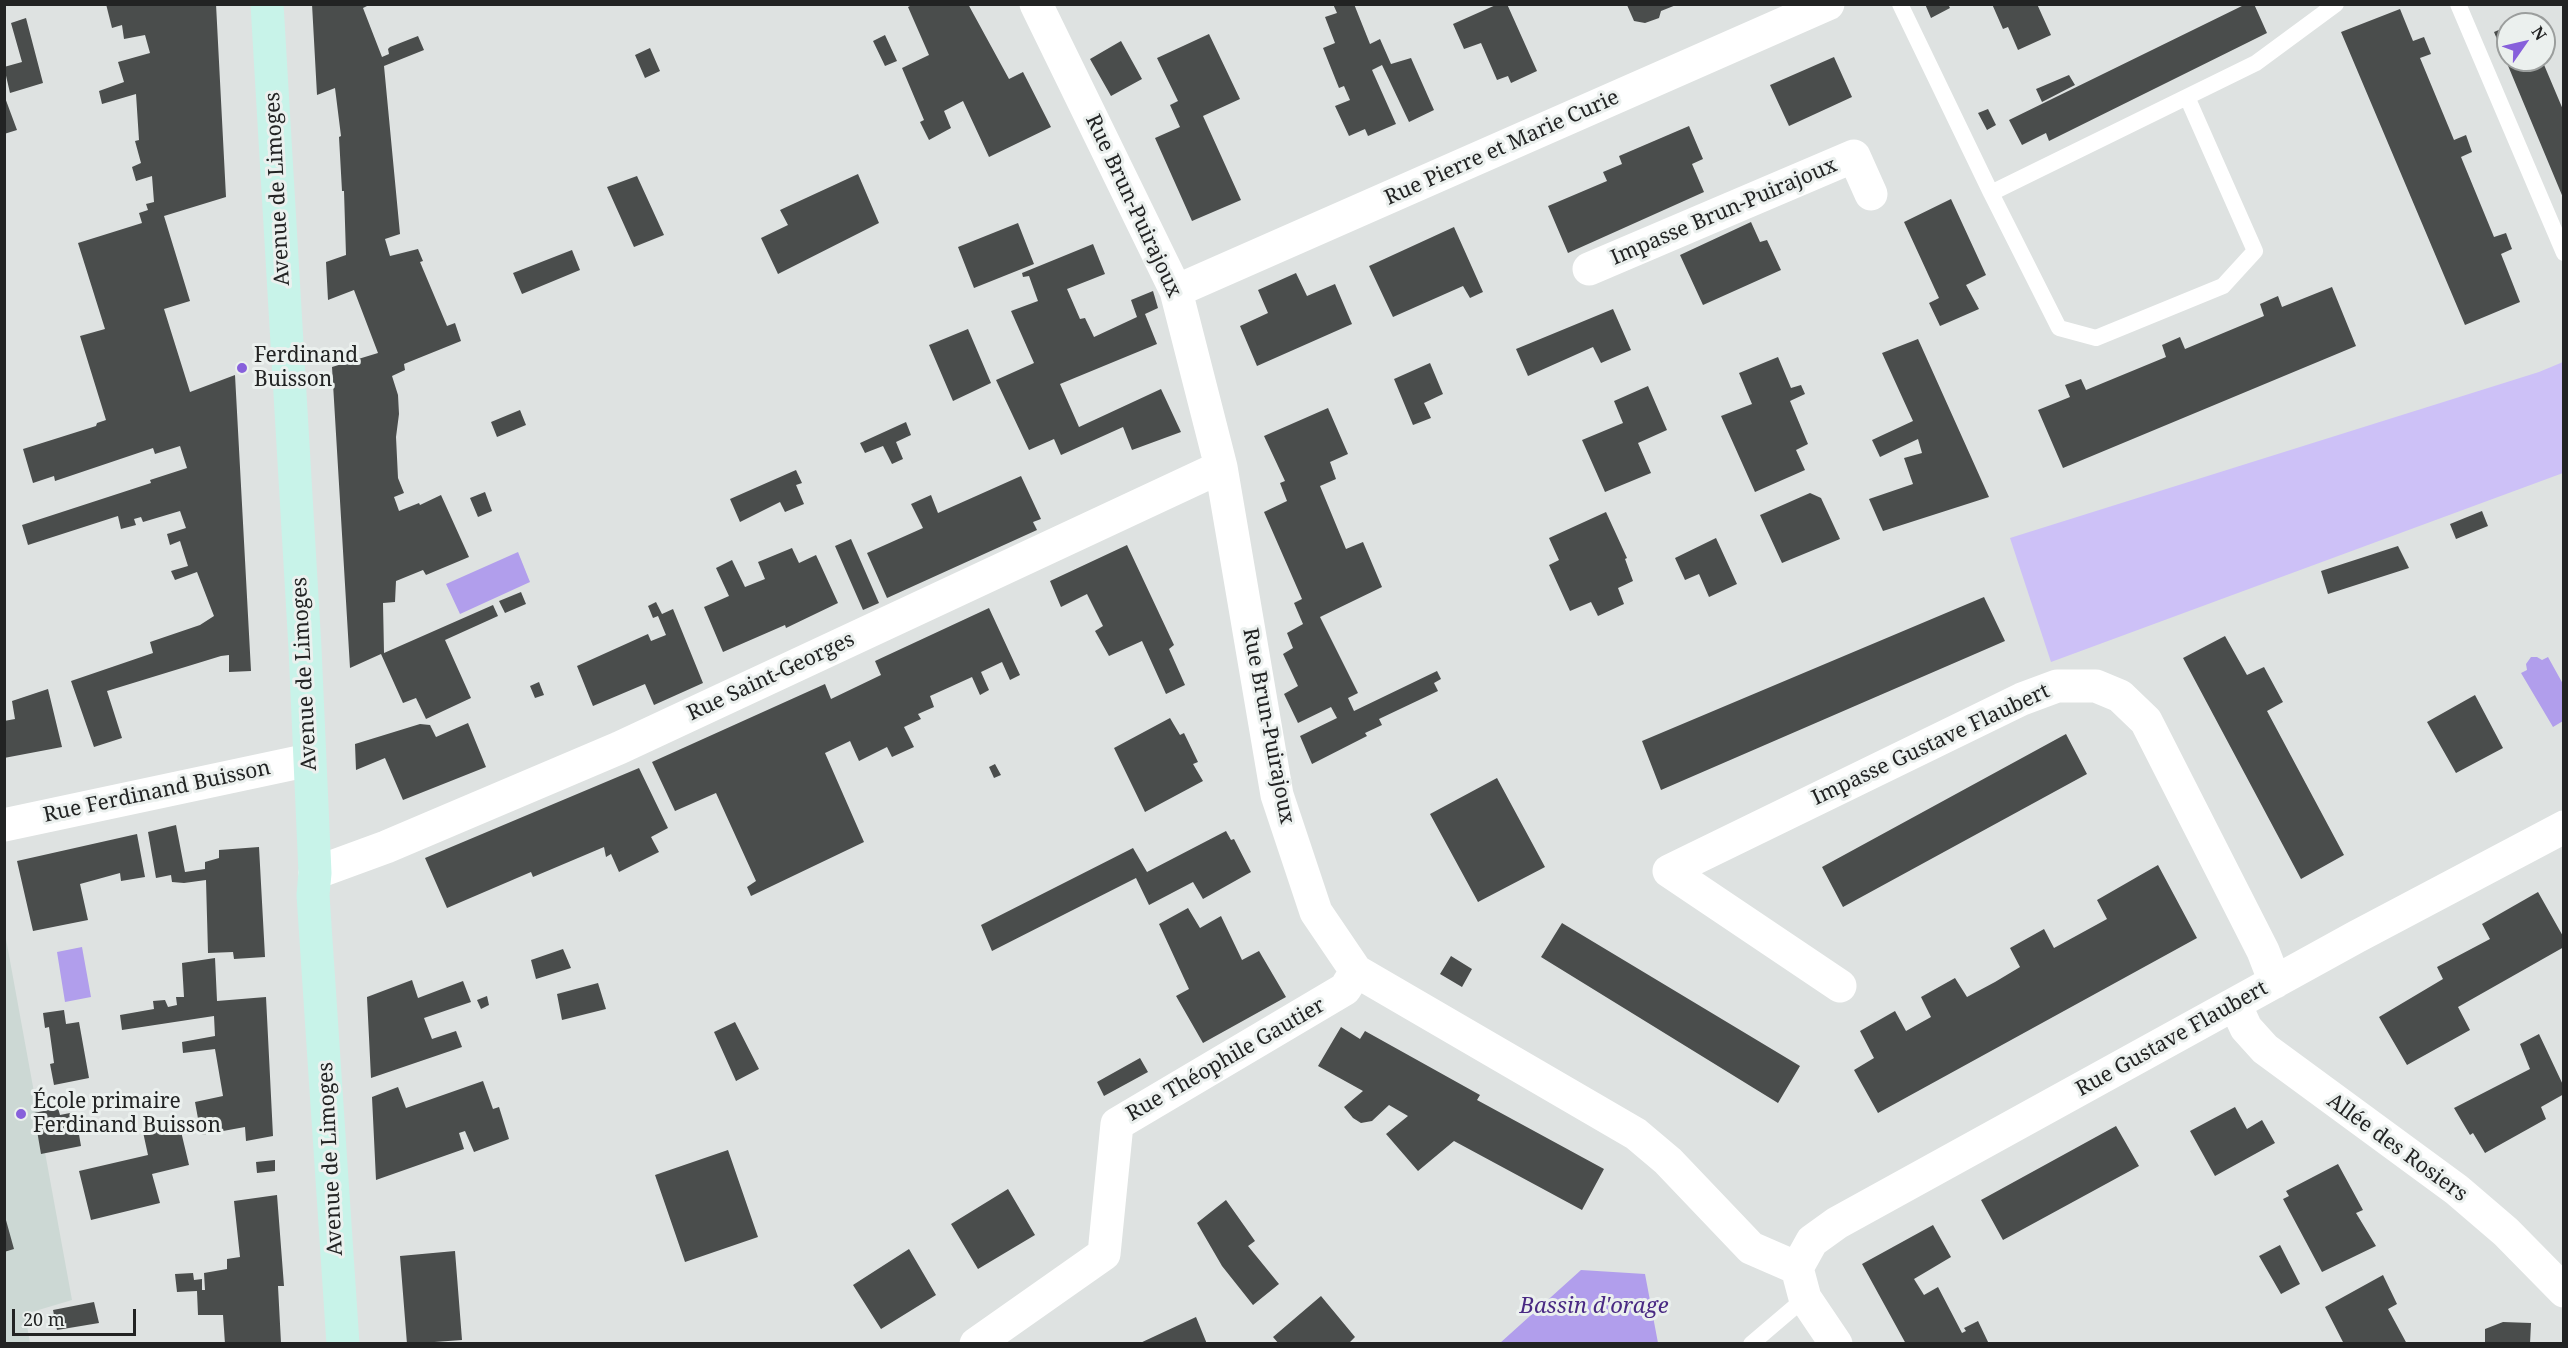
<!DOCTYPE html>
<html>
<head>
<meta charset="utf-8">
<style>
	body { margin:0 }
	#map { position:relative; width:2568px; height:1348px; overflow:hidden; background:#dee2e1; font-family:"Noto Serif",serif }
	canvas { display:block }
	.frame { position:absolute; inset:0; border:6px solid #222323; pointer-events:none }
	.north { position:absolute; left:2496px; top:12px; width:60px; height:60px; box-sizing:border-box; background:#ebf0ee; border:2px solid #9b9e9d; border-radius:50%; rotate:56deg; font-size:16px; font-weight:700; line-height:24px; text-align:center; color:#222323 }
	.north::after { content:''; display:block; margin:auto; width:21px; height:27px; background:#8760db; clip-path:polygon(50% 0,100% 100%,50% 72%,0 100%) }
	.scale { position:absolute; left:12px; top:1309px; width:124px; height:27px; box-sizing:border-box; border:3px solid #222323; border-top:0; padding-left:8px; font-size:18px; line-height:21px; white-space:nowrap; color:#222323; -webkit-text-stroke:4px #ebf0ee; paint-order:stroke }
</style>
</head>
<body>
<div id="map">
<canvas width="2568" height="1348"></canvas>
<div class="frame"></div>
<div class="north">N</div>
<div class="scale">20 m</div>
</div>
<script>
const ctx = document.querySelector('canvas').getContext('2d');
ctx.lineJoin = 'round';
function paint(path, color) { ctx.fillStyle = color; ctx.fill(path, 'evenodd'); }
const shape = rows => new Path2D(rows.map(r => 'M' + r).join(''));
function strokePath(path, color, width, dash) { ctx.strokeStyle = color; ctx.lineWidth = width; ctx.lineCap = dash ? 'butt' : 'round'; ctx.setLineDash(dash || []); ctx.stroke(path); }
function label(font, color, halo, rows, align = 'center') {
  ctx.font = font + ' "Noto Serif",serif'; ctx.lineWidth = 6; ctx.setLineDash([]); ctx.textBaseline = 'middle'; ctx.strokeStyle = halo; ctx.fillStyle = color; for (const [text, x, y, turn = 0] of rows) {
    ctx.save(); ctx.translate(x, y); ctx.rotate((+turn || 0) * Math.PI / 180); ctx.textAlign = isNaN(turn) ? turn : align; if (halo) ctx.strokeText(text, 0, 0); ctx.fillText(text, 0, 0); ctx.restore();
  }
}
const built = shape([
	[4,928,72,1300,25,1314,30,1343,5,1343]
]);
const green = shape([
	[2563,362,2563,473,2051,662,2010,538,2539,372]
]);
const water = shape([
	[518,552,530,582,460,614,446,584],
	[2531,657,2537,657,2542,660,2548,657,2563,684,2563,721,2553,727,2521,673,2527,670,2526,664],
	[82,947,91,997,65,1002,57,952],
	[1581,1270,1645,1274,1658,1343,1500,1343]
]);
const building = shape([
	[106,4,216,4,226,197,164,216,190,301,164,309,190,392,235,375,251,671,229,672,229,655,221,656,107,691,122,738,94,747,71,681,153,653,150,642,200,625,214,616,197,572,175,580,171,571,188,566,180,541,170,545,167,534,186,528,180,511,143,522,141,517,134,519,136,525,121,529,118,516,28,545,22,525,151,483,150,480,187,468,180,446,155,454,153,448,55,481,54,476,33,483,23,449,96,426,97,423,106,420,80,336,105,329,78,243,142,223,139,213,148,210,146,204,154,202,152,176,136,181,132,167,141,163,135,141,139,140,136,94,102,104,99,91,124,82,118,62,150,53,145,35,124,39,122,25,112,28],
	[312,4,371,4,363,8,382,57,389,54,388,49,390,47,418,36,424,50,384,66,400,234,385,239,390,256,418,249,423,261,420,262,447,326,455,323,461,341,404,364,405,370,392,376,398,395,399,414,396,437,398,478,404,493,394,497,399,511,419,503,420,505,441,495,469,557,426,575,423,570,396,581,395,602,383,603,384,653,493,605,498,616,445,640,471,698,426,719,416,698,403,703,381,654,350,668,332,367,378,353,354,290,328,300,326,262,346,255,344,191,342,191,339,137,341,136,335,88,317,95],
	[914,4,968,4,1009,79,1023,72,1051,127,989,157,963,101,944,111,951,128,929,140,920,122,924,120,902,68,929,55,908,7],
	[1333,4,1354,4,1370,44,1380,39,1391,64,1411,58,1434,110,1409,122,1382,65,1372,70,1396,124,1368,136,1365,129,1349,136,1335,106,1350,100,1344,86,1339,88,1323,48,1335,43,1325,17,1337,13],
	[1498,4,1507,4,1537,71,1511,83,1508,76,1497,80,1481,43,1464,49,1453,24],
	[1925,4,1948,4,1950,8,1931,18],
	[1992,4,2037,4,2051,35,2018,50,2008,27,2003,29],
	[2246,4,2254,4,2267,33,2049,141,2046,133,2022,145,2009,120],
	[1627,5,1676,5,1661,11,1659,18,1645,23,1634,21],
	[2400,9,2413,41,2424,37,2431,54,2420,58,2454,140,2466,135,2472,152,2461,157,2494,237,2506,233,2512,249,2501,254,2520,302,2465,325,2341,32],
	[26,18,43,83,10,93,4,67,22,62,11,23],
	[2508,26,2508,60,2542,60,2564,112,2564,200,2494,32],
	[1209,34,1240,99,1203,116,1241,200,1192,221,1155,138,1180,127,1170,105,1178,101,1157,58],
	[885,35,897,61,885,66,873,41],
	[1121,41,1142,79,1111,96,1090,59],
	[650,48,660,71,645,78,635,55],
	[1834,57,1852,97,1789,126,1770,85],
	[2069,75,2075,85,2042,102,2036,89],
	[4,95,17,130,4,134],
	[1988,109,1996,125,1987,130,1978,113],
	[1689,126,1703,159,1692,164,1704,192,1568,253,1548,206,1607,181,1603,172,1622,164,1619,156],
	[858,174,879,223,778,274,761,238,788,225,780,210],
	[637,176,664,235,634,247,607,187],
	[1951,199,1986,275,1966,285,1979,309,1940,326,1929,303,1939,298,1904,222],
	[1751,222,1760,242,1767,240,1781,270,1703,305,1680,255],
	[1018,223,1034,264,974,288,958,247],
	[1454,227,1483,292,1470,298,1463,286,1393,317,1369,266],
	[1093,244,1105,274,1067,289,1080,319,1085,318,1094,337,1137,317,1131,300,1153,291,1158,308,1145,314,1157,344,1060,384,1079,427,1161,389,1181,432,1132,450,1123,427,1061,455,1054,439,1029,450,996,380,1034,363,1011,311,1038,301,1029,276,1023,277,1022,273],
	[572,250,580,270,522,294,513,273],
	[1296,273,1307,296,1335,284,1352,324,1257,366,1240,326,1268,313,1258,290],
	[2332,287,2356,346,2063,468,2038,410,2070,397,2065,385,2081,379,2086,390,2166,357,2162,345,2180,337,2185,349,2264,316,2260,304,2278,296,2282,307],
	[1613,309,1631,350,1601,363,1593,347,1528,376,1516,349],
	[968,329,991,383,953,401,929,345],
	[1918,339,1989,497,1883,531,1869,499,1913,484,1904,458,1922,453,1918,439,1880,457,1872,440,1913,421,1882,353],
	[1778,357,1791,388,1801,385,1805,394,1790,401,1808,444,1796,450,1805,470,1755,492,1721,416,1752,404,1739,373],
	[1430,363,1443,394,1424,403,1431,418,1413,425,1394,379],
	[1648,386,1667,430,1638,443,1651,473,1605,492,1582,440,1623,423,1614,401],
	[1328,408,1348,454,1330,462,1336,479,1320,486,1346,549,1363,542,1382,587,1320,617,1358,693,1348,698,1354,711,1437,671,1441,679,1434,683,1438,691,1379,719,1382,725,1365,733,1367,736,1312,764,1300,736,1337,718,1331,707,1298,723,1284,694,1298,686,1283,654,1293,648,1287,633,1303,624,1294,603,1302,599,1264,512,1287,501,1280,483,1285,481,1264,436],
	[520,410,526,425,497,437,491,422],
	[906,422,911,435,896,442,903,459,892,464,883,446,865,453,860,443],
	[796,470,802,483,796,485,804,504,785,512,780,502,740,522,730,499],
	[1021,476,1041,519,1033,522,1037,530,887,598,867,553,923,528,911,504,931,495,938,513],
	[485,492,492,511,478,517,470,498],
	[1810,493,1821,498,1840,539,1782,563,1760,515],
	[2482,511,2488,526,2456,539,2450,524],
	[1606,512,1627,558,1625,559,1633,581,1618,588,1624,604,1598,616,1591,602,1570,611,1549,565,1559,560,1549,538],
	[1716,538,1737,584,1709,597,1699,574,1685,580,1675,558],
	[851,539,879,603,863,610,835,546],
	[1127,545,1174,645,1169,649,1185,685,1166,694,1142,641,1109,656,1095,631,1103,626,1087,594,1061,607,1050,581],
	[2398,546,2409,568,2328,594,2321,571],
	[792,548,799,563,816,555,838,603,786,628,785,625,723,652,704,607,729,596,716,568,732,560,745,587,765,579,758,562],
	[521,592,526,604,505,613,499,601],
	[1984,597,2005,641,1661,790,1642,741],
	[656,602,662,614,673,609,703,683,654,705,645,684,593,706,577,666,648,634,651,641,666,635,658,616,653,618,648,606],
	[989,608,1020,675,1010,680,1002,662,981,672,989,690,980,695,972,677,930,696,934,707,918,714,921,719,904,727,914,747,892,757,887,747,859,761,850,741,825,753,864,842,751,896,747,887,756,881,716,793,675,811,652,762,825,684,831,699,881,675,875,661],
	[2225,636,2247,675,2264,667,2283,702,2267,711,2344,855,2301,879,2183,658],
	[539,682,544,695,535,698,530,686],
	[48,689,62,747,4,758,4,721,15,719,12,701],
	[2475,695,2503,748,2456,773,2427,722],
	[1170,718,1180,735,1184,733,1198,762,1193,764,1203,781,1145,812,1114,748],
	[468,723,486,767,403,800,385,758,356,770,355,744,420,724,430,725,436,737],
	[2066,734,2087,774,1843,907,1822,867],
	[995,764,1001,775,994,778,989,767],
	[639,768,668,828,651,837,659,852,619,872,611,854,606,857,604,847,533,877,531,872,447,908,425,858],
	[1497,778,1545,867,1478,902,1430,814],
	[176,825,185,872,205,869,205,862,219,858,219,850,259,847,265,957,234,959,233,952,208,953,206,880,184,883,172,882,171,875,156,878,148,832],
	[1226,831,1231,840,1234,839,1251,872,1203,899,1193,882,1149,905,1136,878,992,951,981,925,1133,848,1147,872],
	[137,834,145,877,121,881,120,873,80,884,88,920,33,931,17,861],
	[2158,865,2197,938,1878,1113,1854,1070,1874,1058,1860,1031,1895,1011,1906,1031,1931,1017,1921,997,1955,978,1967,997,1995,982,2020,967,2010,948,2044,929,2054,948,2107,919,2097,900],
	[2538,892,2564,938,2564,947,2458,1007,2470,1030,2407,1065,2379,1017,2443,979,2437,967,2490,939,2482,924],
	[1188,908,1200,928,1221,916,1242,960,1259,951,1286,997,1203,1043,1176,996,1189,989,1159,924],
	[1562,923,1800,1066,1778,1103,1541,957],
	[563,949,571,968,536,979,531,960],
	[1451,956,1472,969,1462,987,1440,974],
	[215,958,217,1001,266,997,273,1136,246,1141,245,1127,201,1135,195,1102,223,1096,215,1049,183,1053,182,1042,215,1036,214,1016,122,1030,120,1015,154,1009,153,1001,165,1000,168,1007,177,1005,176,997,184,997,182,963],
	[412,980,418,998,463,981,471,1002,424,1018,432,1039,456,1031,462,1047,371,1078,367,997],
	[598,983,606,1009,562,1020,557,994],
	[487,996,489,1005,481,1009,477,1000],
	[64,1010,66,1024,79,1022,89,1078,54,1085,50,1064,54,1063,49,1027,45,1028,43,1013],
	[735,1022,759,1069,736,1081,714,1032],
	[1341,1027,1360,1039,1365,1031,1480,1095,1477,1100,1604,1169,1582,1210,1454,1141,1418,1171,1386,1134,1408,1116,1389,1105,1372,1121,1361,1123,1353,1118,1344,1107,1363,1091,1318,1066],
	[2539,1034,2564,1087,2564,1094,2541,1107,2546,1119,2485,1153,2473,1133,2470,1135,2454,1108,2530,1069,2520,1044],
	[1140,1058,1148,1072,1104,1096,1097,1082],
	[483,1081,493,1109,499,1107,509,1139,474,1152,465,1131,459,1133,464,1149,376,1180,372,1097,398,1087,406,1108],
	[2235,1107,2247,1129,2262,1120,2275,1143,2215,1176,2190,1131],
	[58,1108,60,1115,75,1112,81,1146,41,1154,34,1113],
	[179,1123,189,1165,152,1174,160,1203,91,1220,79,1171,148,1155,143,1132],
	[2116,1126,2139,1166,2003,1240,1981,1200],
	[728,1150,758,1237,685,1262,655,1175],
	[275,1160,275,1171,257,1173,256,1162],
	[2338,1164,2363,1210,2356,1213,2376,1246,2322,1272,2283,1199,2289,1196,2286,1191],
	[1008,1189,1035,1235,978,1269,951,1224],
	[277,1195,284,1286,278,1286,281,1343,225,1344,223,1315,198,1315,197,1291,177,1292,175,1274,193,1273,194,1280,202,1279,202,1290,205,1290,204,1273,227,1269,227,1259,240,1257,234,1201],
	[1226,1200,1255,1241,1248,1246,1279,1284,1253,1305,1222,1266,1197,1223],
	[4,1213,14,1249,4,1252],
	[1933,1225,1951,1257,1914,1279,1924,1295,1938,1287,1962,1333,1966,1331,1964,1328,1978,1321,1989,1344,1906,1344,1862,1264],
	[2280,1245,2300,1284,2281,1294,2259,1256],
	[909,1249,936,1295,881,1329,853,1285],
	[455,1251,462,1340,407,1344,400,1256],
	[2383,1275,2397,1304,2388,1309,2407,1344,2344,1344,2325,1307],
	[1321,1296,1355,1337,1348,1344,1279,1344,1273,1337],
	[94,1302,99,1323,57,1330,53,1310],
	[1196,1317,1207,1344,1138,1344],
	[2503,1322,2531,1323,2530,1344,2485,1344,2485,1329]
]);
const lane = shape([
	[1900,4,1991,193,2256,63,2336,4],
	[2458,4,2564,253],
	[1991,193,2059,328,2096,338,2223,286,2255,251,2187,97],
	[1751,1344,1805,1298]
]);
const street = shape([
	[1036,4,1176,291,1221,467,1277,795,1316,912,1356,971,1636,1134,1668,1161,1751,1248,1797,1268],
	[1589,269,1854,156,1871,194],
	[1176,291,1828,4],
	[4,825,309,760],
	[315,873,386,847,619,748,1221,467],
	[1840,986,1669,871,2022,699,2057,686,2096,686,2120,696,2146,721,2263,951,2275,982],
	[2235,1004,2246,1028,2265,1049,2457,1190,2506,1232,2564,1291],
	[1797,1268,1812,1241,1837,1223,2356,937,2564,827],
	[1797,1268,1805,1298,1836,1344],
	[976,1344,1104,1254,1117,1124,1345,989,1356,971]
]);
const secondary = shape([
	[267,4,305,648,315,873,313,895,343,1344]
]);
const markers = [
	[242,368,6,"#8760db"],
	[21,1114,6,"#8760db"]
];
const streetNames = [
	["Rue Pierre et Marie Curie",1502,148,-24],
	["Avenue de Limoges",278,189,-93],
	["Rue Brun-Puirajoux",1133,206,65],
	["Impasse Brun-Puirajoux",1724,212,-23],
	["Avenue de Limoges",305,674,-93],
	["Rue Saint-Georges",771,677,-25],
	["Rue Brun-Puirajoux",1268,726,79],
	["Impasse Gustave Flaubert",1931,745,-25],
	["Rue Ferdinand Buisson",157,792,-12],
	["Rue Gustave Flaubert",2172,1039,-29],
	["Rue Théophile Gautier",1226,1060,-30],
	["Allée des Rosiers",2397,1148,36],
	["Avenue de Limoges",331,1159,-93]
];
const poiNames = [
	["Ferdinand",254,356],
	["Buisson",254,380],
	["École primaire",33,1102],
	["Ferdinand Buisson",33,1126]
];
const waterNames = [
	["Bassin d'orage",1594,1307]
];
paint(built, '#ccd8d4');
paint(green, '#cdc1f7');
paint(water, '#b19eec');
paint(building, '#4a4d4c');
strokePath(lane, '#fff', 16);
strokePath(street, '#fff', 33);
strokePath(secondary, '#c8f3e9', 33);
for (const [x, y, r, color] of markers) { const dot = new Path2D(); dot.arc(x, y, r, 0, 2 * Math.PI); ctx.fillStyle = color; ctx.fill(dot); strokePath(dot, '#ebf0ee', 2); }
label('21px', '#222323', '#ebf0ee', streetNames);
label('21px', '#222323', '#ebf0ee', poiNames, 'left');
label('italic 22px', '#492983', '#ebf0ee', waterNames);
</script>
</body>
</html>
